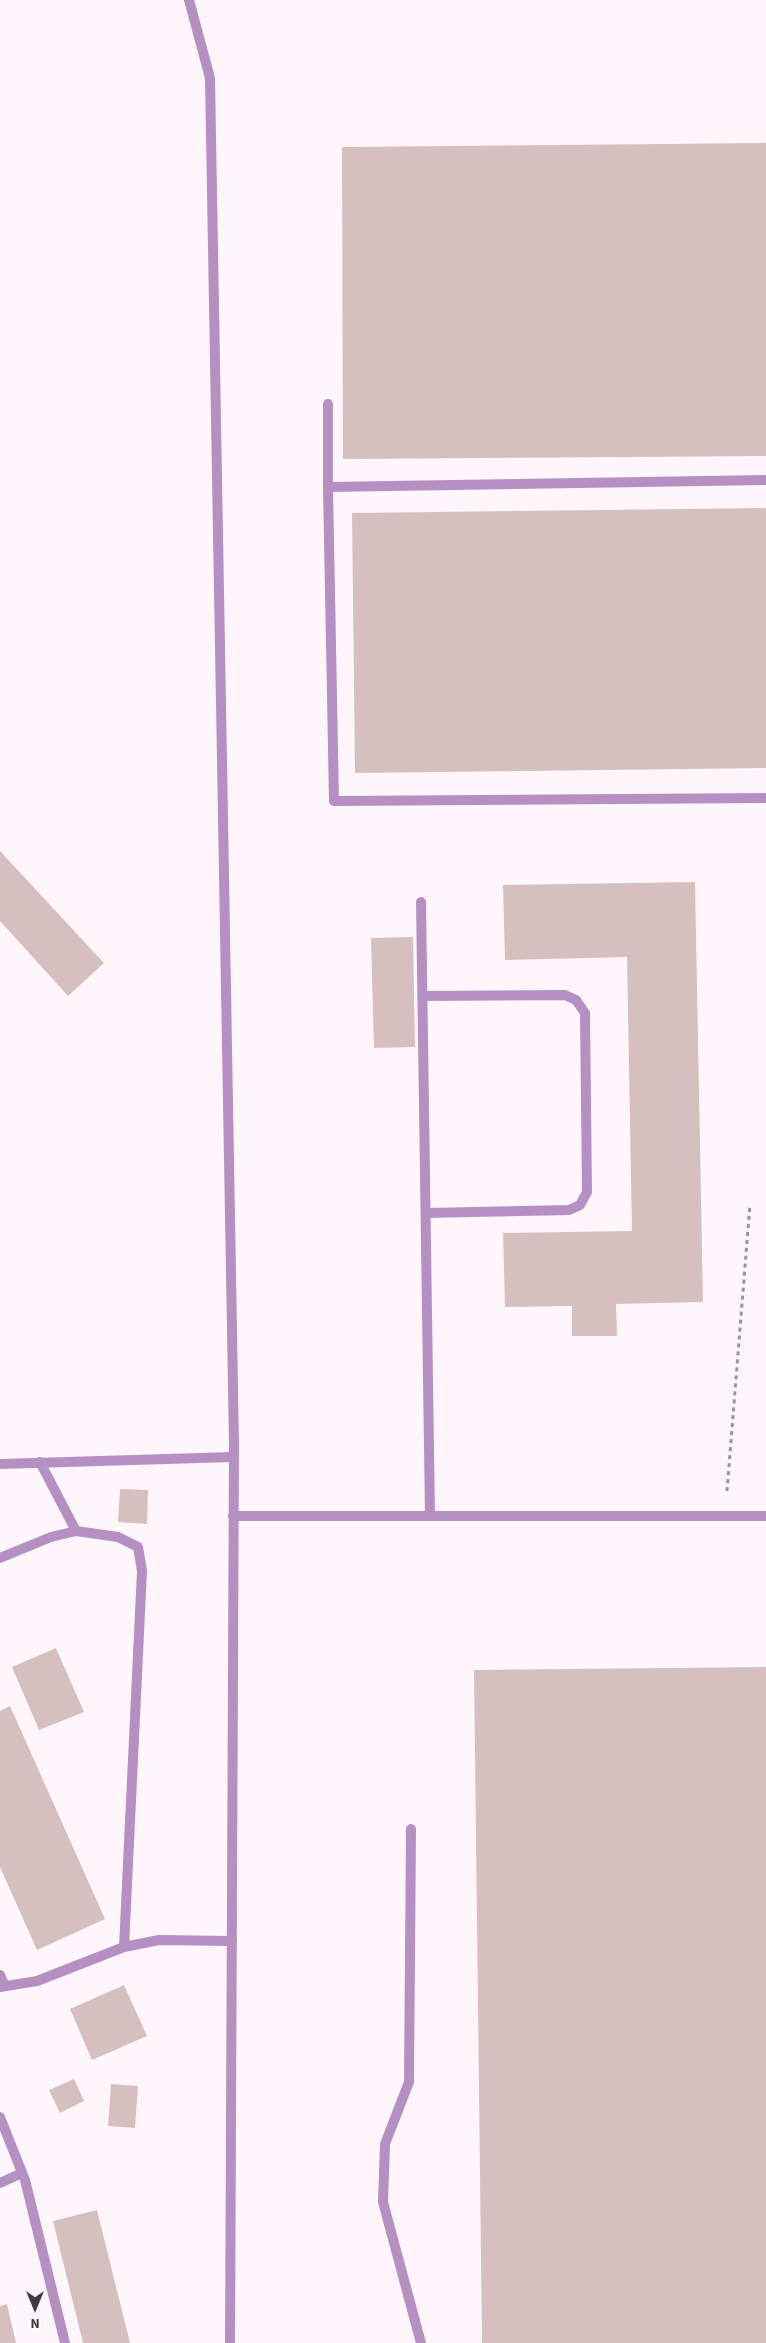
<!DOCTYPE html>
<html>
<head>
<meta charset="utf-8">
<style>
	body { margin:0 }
	#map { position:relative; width:766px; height:2343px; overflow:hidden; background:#fef6fa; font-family:"Source Sans 3",sans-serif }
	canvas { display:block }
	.north { position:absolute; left:10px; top:2283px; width:50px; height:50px; -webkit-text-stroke:4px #fff; paint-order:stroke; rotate:180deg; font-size:14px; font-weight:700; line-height:20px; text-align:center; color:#41393d }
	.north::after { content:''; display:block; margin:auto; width:18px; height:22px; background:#41393d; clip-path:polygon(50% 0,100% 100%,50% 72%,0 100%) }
</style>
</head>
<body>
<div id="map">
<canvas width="766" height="2343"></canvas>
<div class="north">N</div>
</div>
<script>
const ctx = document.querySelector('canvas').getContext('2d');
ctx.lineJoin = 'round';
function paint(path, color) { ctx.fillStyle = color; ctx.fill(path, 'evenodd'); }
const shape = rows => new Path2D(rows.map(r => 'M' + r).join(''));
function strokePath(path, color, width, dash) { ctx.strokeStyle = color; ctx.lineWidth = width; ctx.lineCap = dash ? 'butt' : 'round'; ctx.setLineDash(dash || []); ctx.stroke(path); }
const building = shape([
	[766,143,766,456,343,459,342,147],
	[766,508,766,768,355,773,352,513],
	[0,851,104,963,68,996,0,921],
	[695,882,703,1302,616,1304,617,1336,572,1336,572,1306,505,1307,503,1233,632,1231,627,957,505,960,503,885],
	[413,937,415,1047,374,1048,371,938],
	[120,1489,148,1490,147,1524,118,1522],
	[56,1648,84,1712,39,1730,12,1667],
	[766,1667,766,2343,482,2343,474,1670],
	[10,1706,105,1919,37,1950,0,1867,0,1711],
	[124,1985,147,2036,92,2060,70,2009],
	[74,2079,84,2101,60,2113,49,2090],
	[111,2084,138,2086,135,2128,108,2126],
	[97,2210,130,2343,83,2343,53,2221],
	[7,2304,16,2343,0,2343,0,2306]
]);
const path = shape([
	[727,1491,750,1204]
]);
const service = shape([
	[328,404,328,487],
	[766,480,328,487,334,801,766,798],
	[421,902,430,1516],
	[423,996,565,995,576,1000,585,1013,587,1192,580,1205,569,1210,426,1213],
	[40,1462,76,1531],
	[0,1464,233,1457],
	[233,1516,766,1516],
	[0,1558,51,1537,76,1531,118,1537,138,1547,142,1571,124,1947],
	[411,1829,409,2082,385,2144,383,2202,421,2343],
	[0,1975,5,1986],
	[0,1987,37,1981,124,1947,159,1940,232,1941],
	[0,2117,25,2180,65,2343],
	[0,2183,22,2173]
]);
const minor = shape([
	[189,0,210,78,234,1444,230,2343]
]);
paint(building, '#d6bfbf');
strokePath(path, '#9b9397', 3, [4, 4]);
strokePath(service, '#b690c3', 10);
strokePath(minor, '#b690c3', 10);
</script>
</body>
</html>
